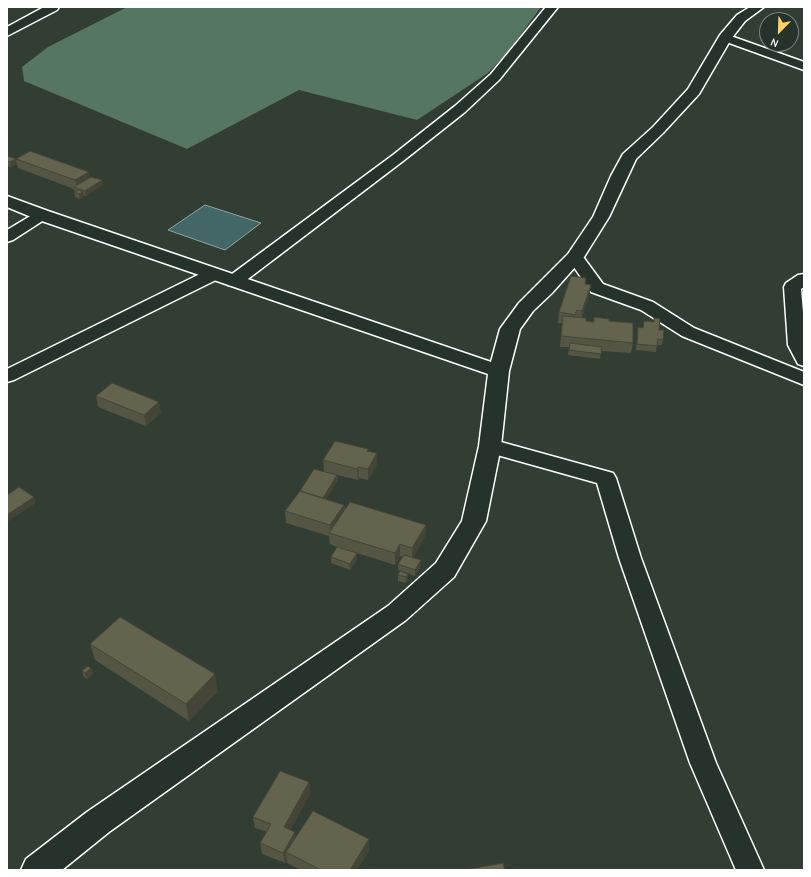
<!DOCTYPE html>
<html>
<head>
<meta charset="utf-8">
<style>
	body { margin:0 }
	#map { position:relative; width:811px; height:877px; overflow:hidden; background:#323d34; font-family:"Comic Neue",sans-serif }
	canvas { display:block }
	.frame { position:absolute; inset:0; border:8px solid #fff; pointer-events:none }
	.north { position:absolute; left:759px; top:12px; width:40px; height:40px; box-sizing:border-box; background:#26332d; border:1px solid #7d8581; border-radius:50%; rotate:203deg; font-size:11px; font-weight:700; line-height:16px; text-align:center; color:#fff }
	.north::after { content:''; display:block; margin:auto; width:14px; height:18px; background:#ffd166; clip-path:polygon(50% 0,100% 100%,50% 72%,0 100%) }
</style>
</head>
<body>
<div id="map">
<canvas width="811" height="877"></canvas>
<div class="frame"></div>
<div class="north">N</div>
</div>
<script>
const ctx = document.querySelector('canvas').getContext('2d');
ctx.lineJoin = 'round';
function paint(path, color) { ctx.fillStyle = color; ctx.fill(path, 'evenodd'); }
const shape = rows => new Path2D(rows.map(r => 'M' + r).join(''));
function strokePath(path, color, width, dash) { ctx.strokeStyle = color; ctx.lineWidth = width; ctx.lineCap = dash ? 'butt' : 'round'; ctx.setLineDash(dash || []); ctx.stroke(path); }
const green = shape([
	[127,7,541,7,507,53,488,73,417,120,299,90,187,149,24,81,22,67,48,47]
]);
const water = shape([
	[205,205,261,223,225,250,168,230,205,205]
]);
const street = shape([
	[546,7,558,7,499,80,465,112,403,161,240,285,234,286,228,285,226,281,228,277,393,155,455,106,491,74,546,7],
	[725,34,804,62,804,70,721,40,719,38,721,36,725,34],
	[42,210,47,212,50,215,47,218,13,240,7,242,7,230,37,212,42,210],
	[575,252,581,254,603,284,653,302,694,328,804,372,804,385,682,336,641,310,591,292,567,257,569,254,575,252],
	[214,269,220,270,222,274,220,278,14,380,7,382,7,369,208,270,214,269],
	[804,274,804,287,801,289,804,324,804,366,798,364,788,345,784,287,786,283,798,275,804,274],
	[490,439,613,473,616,478,641,558,716,763,764,870,736,870,690,763,619,558,597,483,483,451,480,446,483,441,490,439]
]);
const secondary = shape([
	[44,7,59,7,57,10,7,36,7,27,44,7],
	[750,7,764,7,745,21,731,39,699,94,663,133,636,159,609,217,584,257,552,293,533,311,520,329,509,371,501,446,486,521,454,577,406,620,109,832,62,870,21,870,26,859,87,812,388,606,436,563,462,521,479,446,488,374,36,219,7,207,7,196,48,211,491,362,500,329,519,303,568,254,593,217,611,176,623,154,653,127,688,89,720,35,737,15,750,7]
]);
const wall = shape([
	[7,156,16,159,90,177,103,185,86,196,83,195,84,197,80,199,75,197,74,189,18,168,17,164,11,167,7,166],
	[585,284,591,285,589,295,582,318,586,321,594,322,609,321,633,343,631,353,601,351,600,359,568,355,569,347,560,347,562,323,558,323,559,312],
	[654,318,663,340,662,345,657,345,656,352,636,350,638,327,643,328,644,321,654,322],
	[96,396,161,413,146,426,98,407],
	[368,451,377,464,368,480,359,478,358,480,337,475,338,480,326,499,344,505,345,509,426,525,425,536,413,557,421,560,421,566,415,576,398,570,398,564,402,557,400,556,395,565,357,553,357,559,350,570,331,563,331,557,337,547,330,544,329,536,286,523,285,511,324,471,323,460],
	[408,574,408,580,406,583,398,581,398,575],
	[90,644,218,691,189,721,95,660],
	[91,668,93,674,87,679,84,677,82,671],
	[309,782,310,794,290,830,296,837,369,850,357,870,301,870,287,863,287,860,285,863,262,854,260,843,267,832,255,828,253,817]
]);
const shadedWall = shape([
	[16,159,17,164,11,167,10,162],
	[89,172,91,182,77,188,75,180],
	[102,180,103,185,86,196,85,191],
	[83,192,84,197,80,199,79,194],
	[591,285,589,295,581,322,582,311],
	[159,402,161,413,146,426,144,415],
	[377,453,377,464,368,480,368,469],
	[358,467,359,478,358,480,357,469],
	[337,475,338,480,323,504,323,498],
	[34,497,36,503,7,522,7,515],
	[344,505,345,516,331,533,330,525],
	[426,525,425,536,412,560,412,548],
	[400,544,400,556,395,565,395,553],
	[357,553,357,559,350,570,350,564],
	[421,560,421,566,415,576,415,570],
	[408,574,408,580,406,583,406,577],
	[91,668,93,674,87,679,85,673],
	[215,674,218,691,189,721,186,704],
	[309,782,310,794,286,838,284,827],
	[295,832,296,842,286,852,287,860,285,863,283,853],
	[369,839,369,850,357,870,350,870]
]);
const building = shape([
	[30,151,89,172,75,180,16,159,30,151],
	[7,156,16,159,10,162,7,161,7,156],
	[91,177,102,180,85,191,74,187,91,177],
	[78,190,83,192,79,194,74,192,78,190],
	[571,276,586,278,585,284,591,285,582,311,577,310,575,315,559,312,571,276],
	[563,316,586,318,586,321,594,322,594,317,609,319,609,321,633,323,633,343,561,336,563,316],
	[654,318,660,319,659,330,664,330,663,340,658,339,657,346,637,344,638,327,643,328,644,321,654,322,654,318],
	[570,343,602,347,601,354,569,350,570,343],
	[112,383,159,402,144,415,96,396,112,383],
	[335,441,368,449,367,451,377,453,368,469,358,467,357,469,323,460,335,441],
	[314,469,337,475,323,498,300,491,314,469],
	[19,487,34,497,7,515,7,495,19,487],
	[300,491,344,505,330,525,285,511,300,491],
	[350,502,426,525,412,548,400,544,395,553,329,533,350,502],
	[337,547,357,553,350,564,331,557,337,547],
	[404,555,421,560,415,570,398,564,404,555],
	[400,571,408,574,406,577,398,575,400,571],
	[120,617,215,674,186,704,90,644,120,617],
	[88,666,91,668,85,673,82,671,88,666],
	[280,771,309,782,284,827,295,832,283,853,260,843,271,824,253,817,280,771],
	[313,811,369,839,350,870,321,870,286,852,313,811],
	[503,863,505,870,464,870,503,863]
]);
paint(green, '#557660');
paint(water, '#436767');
strokePath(water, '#8ea4a4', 1);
strokePath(street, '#fff', 3);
strokePath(secondary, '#fff', 3);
paint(street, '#26332d');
paint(secondary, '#26332d');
paint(wall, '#555543');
paint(shadedWall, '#454537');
paint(building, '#63634e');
strokePath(building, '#454537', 1);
</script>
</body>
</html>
